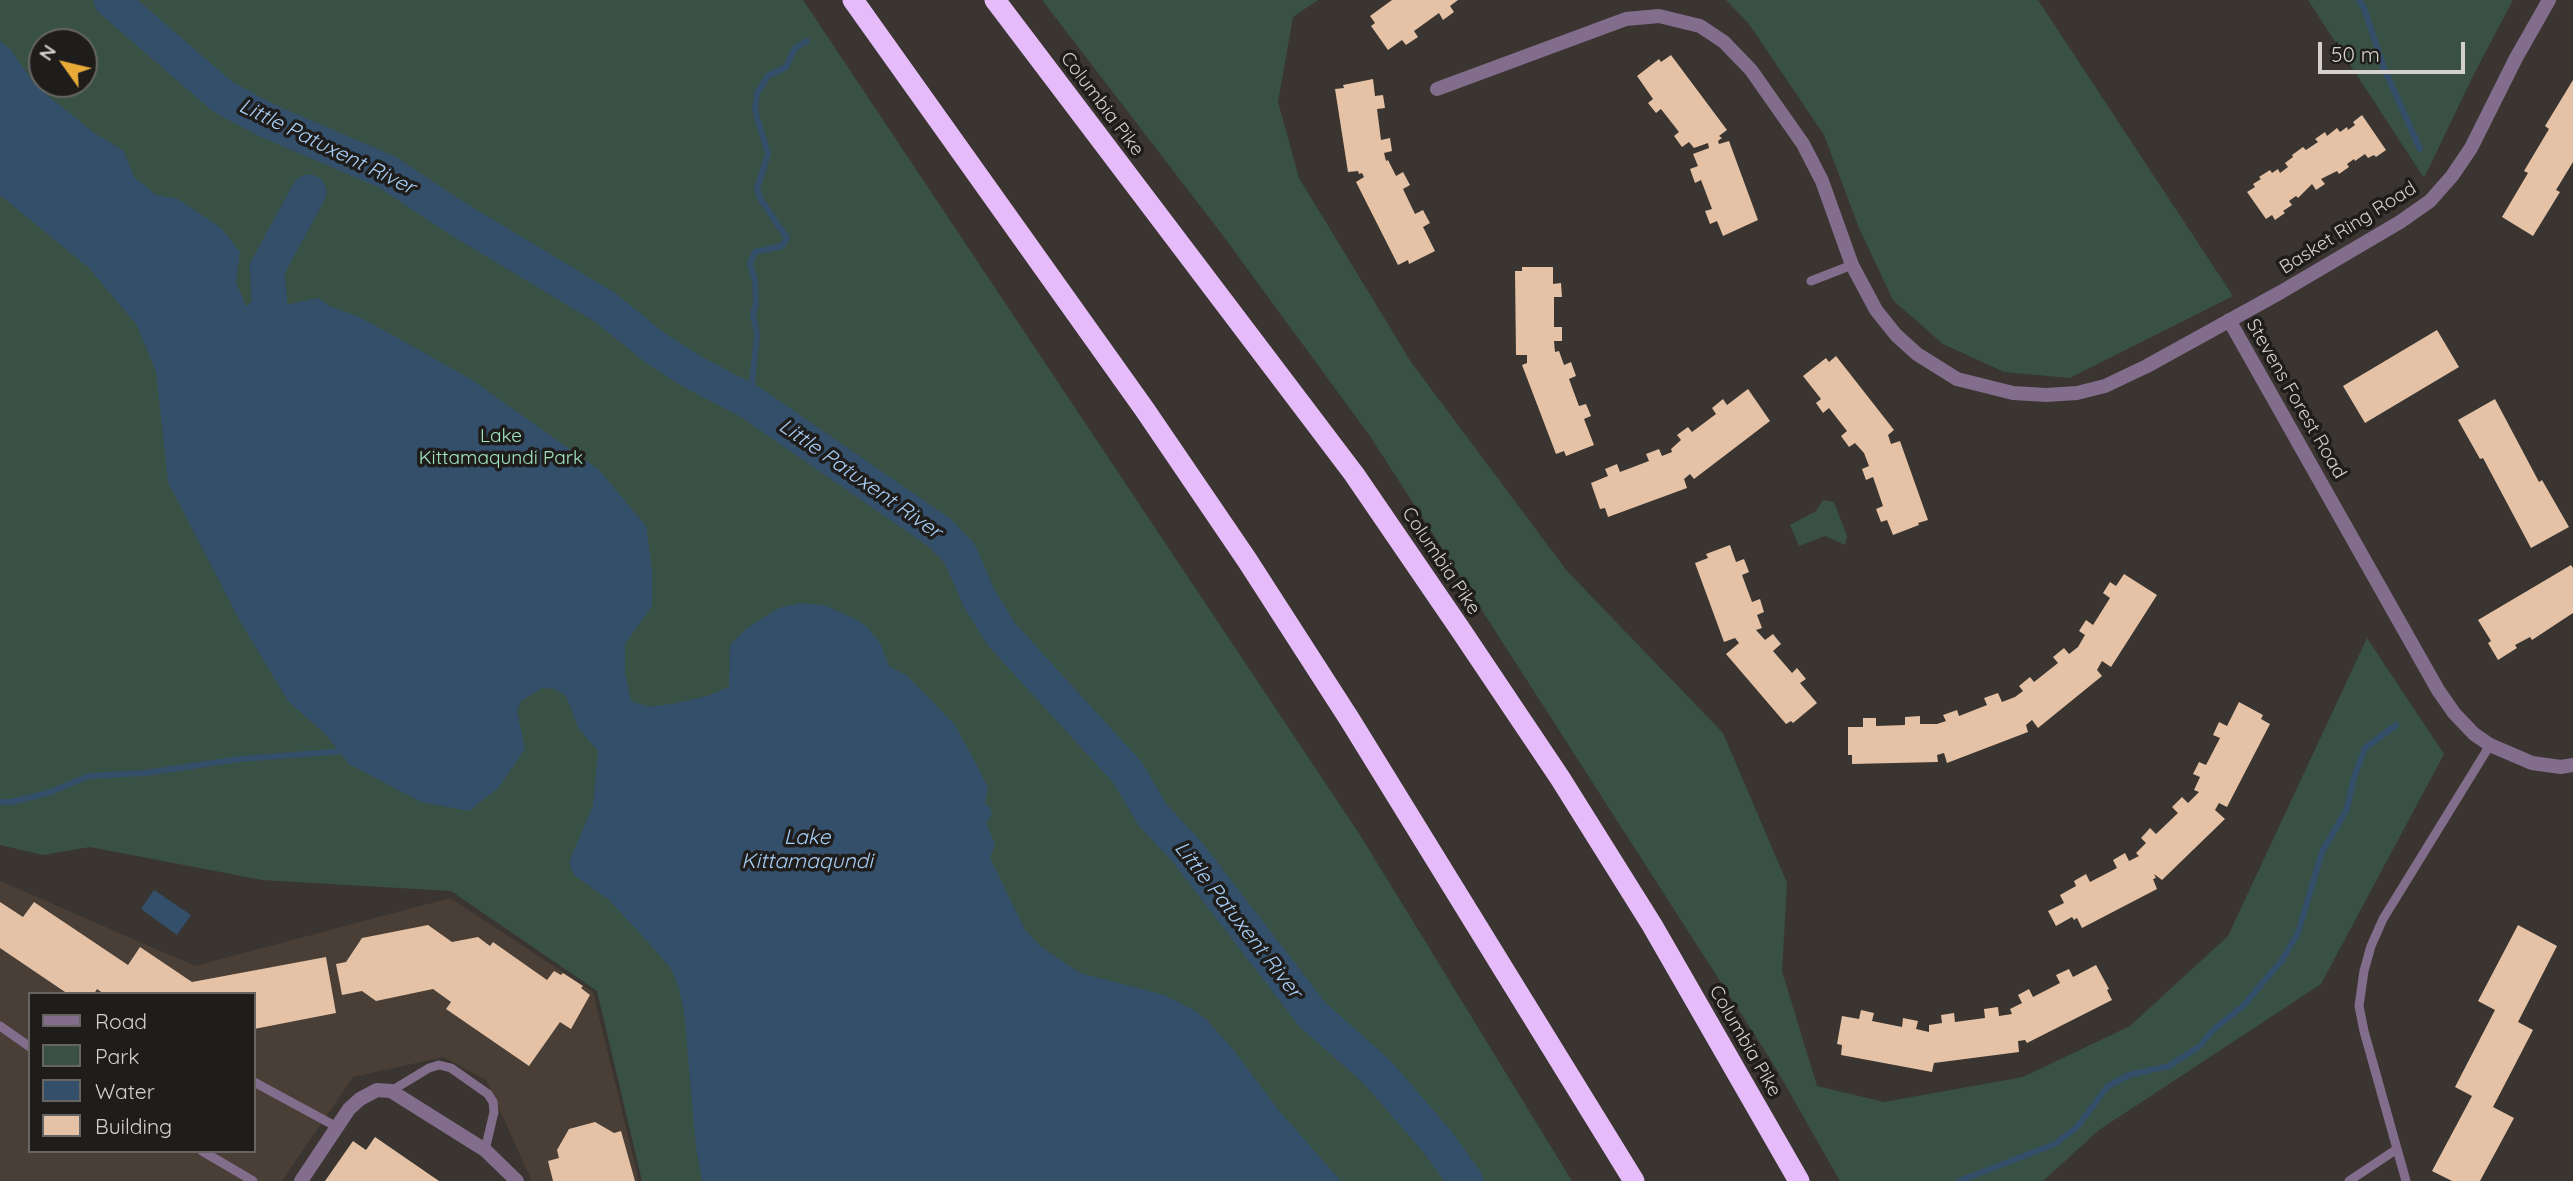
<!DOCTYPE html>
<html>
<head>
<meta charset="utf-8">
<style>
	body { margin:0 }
	#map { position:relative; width:2573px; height:1181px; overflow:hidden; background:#3a3530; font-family:Quicksand,sans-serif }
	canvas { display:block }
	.legend { position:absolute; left:28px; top:992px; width:228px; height:161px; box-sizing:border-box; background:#1f1d1b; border:2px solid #676563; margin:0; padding:9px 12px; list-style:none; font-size:21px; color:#d4d0ce }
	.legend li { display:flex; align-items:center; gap:14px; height:35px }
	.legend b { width:35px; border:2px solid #676563 }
	.north { position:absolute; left:28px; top:28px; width:70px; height:70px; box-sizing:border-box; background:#1f1d1b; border:2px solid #676563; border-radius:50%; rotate:304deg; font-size:19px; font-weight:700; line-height:28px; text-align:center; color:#d4d0ce }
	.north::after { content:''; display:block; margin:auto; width:24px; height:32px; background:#e9ab38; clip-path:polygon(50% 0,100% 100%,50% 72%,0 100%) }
	.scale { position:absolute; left:2318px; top:42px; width:147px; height:32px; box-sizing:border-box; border:4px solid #d4d0ce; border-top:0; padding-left:9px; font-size:21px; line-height:24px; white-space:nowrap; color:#d4d0ce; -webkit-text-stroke:5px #1f1d1b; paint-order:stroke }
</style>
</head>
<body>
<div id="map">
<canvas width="2573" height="1181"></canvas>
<ul class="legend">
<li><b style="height:9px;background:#826d8c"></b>Road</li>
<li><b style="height:19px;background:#395144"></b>Park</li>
<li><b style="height:19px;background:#344f6a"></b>Water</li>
<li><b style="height:19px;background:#e5c2a5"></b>Building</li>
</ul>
<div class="north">N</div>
<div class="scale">50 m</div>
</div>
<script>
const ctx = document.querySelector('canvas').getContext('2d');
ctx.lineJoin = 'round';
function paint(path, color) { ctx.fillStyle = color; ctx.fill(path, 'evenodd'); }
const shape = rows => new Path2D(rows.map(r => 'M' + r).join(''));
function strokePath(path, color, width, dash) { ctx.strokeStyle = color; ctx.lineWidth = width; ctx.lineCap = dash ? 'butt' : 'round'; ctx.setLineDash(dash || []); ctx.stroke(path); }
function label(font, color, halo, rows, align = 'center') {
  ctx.font = font + ' Quicksand,sans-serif'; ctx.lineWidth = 7; ctx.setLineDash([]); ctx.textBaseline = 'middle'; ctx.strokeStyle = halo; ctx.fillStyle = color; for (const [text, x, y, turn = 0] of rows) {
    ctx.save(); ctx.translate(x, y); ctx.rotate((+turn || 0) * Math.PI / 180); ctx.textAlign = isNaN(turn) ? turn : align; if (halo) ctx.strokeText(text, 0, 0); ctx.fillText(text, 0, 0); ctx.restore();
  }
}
const built = shape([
	[0,881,195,966,450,898,593,992,639,1181,532,1181,486,1080,443,1057,353,1077,282,1181,0,1181],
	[30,994,254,994,254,1151,30,1151]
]);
const green = shape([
	[0,0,803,0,1360,835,1572,1181,642,1181,597,991,451,891,262,880,90,847,43,855,0,845],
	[42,42,84,42,84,84,42,84],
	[1042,0,1318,0,1293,17,1278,102,1299,178,1411,362,1567,571,1723,733,1787,883,1782,971,1817,1086,1884,1102,2023,1077,2130,1026,2228,936,2367,638,2444,754,2321,984,2099,1130,2043,1181,1840,1181,1774,1065,1370,436,1221,233],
	[1726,0,2038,0,2233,296,2070,378,2004,372,1943,344,1893,300,1859,228,1824,135,1749,24],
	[2308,0,2513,0,2474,74,2424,178],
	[1823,500,1834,502,1847,536,1845,545,1825,536,1799,546,1790,525,1816,511]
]);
const water = shape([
	[0,41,10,49,35,85,94,133,124,151,134,177,156,195,178,199,221,228,240,252,236,282,254,326,281,306,319,298,329,306,359,317,396,337,472,380,599,470,646,526,652,570,652,606,625,644,625,673,631,701,649,707,677,703,708,696,729,687,730,645,747,628,779,608,801,603,827,606,857,620,868,628,880,643,889,666,907,676,955,725,974,760,988,788,985,803,990,807,992,814,986,823,995,844,990,858,1025,930,1040,946,1080,973,1164,995,1192,1009,1207,1020,1232,1048,1280,1112,1341,1181,702,1181,696,1147,684,1011,679,988,671,969,651,945,609,900,574,875,569,862,593,806,598,751,579,729,566,696,555,689,542,688,521,701,517,711,525,749,498,788,469,811,421,802,349,764,326,735,288,701,240,621,168,482,156,371,136,324,89,268,0,195],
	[154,890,191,915,177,935,141,909]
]);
const stream = shape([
	[2359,0,2364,8,2384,68,2420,149],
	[750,402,757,335,753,314,756,304,755,280,750,264,755,252,782,246,787,238,761,200,757,189,768,154,755,110,757,93,768,76,786,67,795,48,807,41],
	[0,802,11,802,48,793,89,776,145,773,240,759,345,751],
	[1959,1181,2055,1144,2077,1127,2107,1087,2129,1075,2169,1066,2200,1046,2212,1031,2244,1005,2282,960,2298,933,2322,852,2347,809,2354,777,2365,748,2396,725]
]);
const river = shape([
	[111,0,223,97,266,120,387,172,458,219,606,308,654,347,691,371,750,402,940,533,960,554,979,598,1002,635,1128,773,1152,814,1188,853,1312,1014,1377,1072,1436,1140,1466,1181],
	[287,359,254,326,270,306,267,269,309,192]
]);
const building = shape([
	[1392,0,1458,0,1450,6,1454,12,1443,20,1439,13,1414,31,1418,37,1406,45,1402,40,1388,50,1371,26,1375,23,1370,16],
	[1671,55,1727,130,1719,136,1722,138,1718,141,1719,144,1729,141,1758,220,1723,236,1717,221,1710,224,1705,211,1712,209,1701,180,1695,183,1690,169,1698,166,1693,154,1709,148,1708,143,1694,148,1689,142,1682,147,1674,136,1679,132,1661,109,1656,113,1648,103,1653,99,1637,76,1659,59,1661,62],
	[1373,79,1375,96,1383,95,1385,108,1377,109,1381,140,1390,138,1392,151,1384,153,1386,161,1388,160,1396,176,1403,172,1410,185,1403,189,1415,214,1423,210,1430,223,1423,227,1435,251,1409,264,1408,260,1398,265,1356,182,1364,177,1362,173,1359,174,1358,171,1348,172,1335,89,1344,88,1343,85],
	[2573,80,2573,162,2556,190,2560,192,2533,236,2502,217,2528,173,2524,171,2549,129,2545,126],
	[2362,115,2386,150,2376,157,2374,155,2368,158,2365,154,2355,161,2354,159,2347,164,2349,167,2339,174,2337,171,2321,179,2325,184,2316,190,2312,184,2298,198,2296,196,2289,201,2292,205,2283,211,2285,213,2275,220,2272,215,2266,219,2247,192,2255,187,2253,184,2261,179,2259,177,2270,170,2272,173,2278,169,2280,173,2288,167,2285,163,2293,157,2292,155,2303,147,2306,150,2318,142,2315,139,2325,132,2327,136,2337,128,2340,132,2347,127,2348,130,2355,125,2353,122],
	[1522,267,1553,267,1553,284,1561,283,1562,297,1554,297,1554,327,1562,327,1562,341,1554,341,1555,352,1559,351,1564,365,1571,362,1576,376,1569,379,1579,406,1586,404,1591,416,1584,419,1594,445,1566,456,1564,451,1556,454,1522,365,1527,363,1527,355,1516,355,1515,271,1522,271],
	[2437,330,2459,367,2365,423,2343,386],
	[1836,356,1894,430,1888,435,1891,444,1900,441,1928,520,1918,523,1919,525,1893,535,1887,520,1881,522,1876,509,1883,506,1873,477,1866,480,1862,469,1869,466,1864,453,1855,443,1849,447,1841,436,1847,431,1829,408,1823,413,1816,403,1821,399,1803,376,1826,358,1829,362],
	[1748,389,1770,421,1694,479,1690,474,1684,479,1687,488,1608,517,1605,508,1600,509,1591,483,1608,476,1605,469,1617,464,1620,472,1649,461,1646,454,1659,449,1662,456,1672,452,1671,449,1681,440,1677,435,1688,427,1692,432,1716,414,1712,408,1723,399,1727,405],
	[2495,399,2539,482,2542,480,2569,527,2531,548,2483,458,2480,459,2458,420],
	[1730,545,1736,562,1744,559,1749,572,1742,575,1752,602,1760,599,1764,612,1757,615,1762,628,1756,630,1765,640,1773,634,1781,644,1773,651,1792,673,1797,668,1806,679,1800,683,1817,703,1793,723,1791,721,1786,724,1726,654,1739,643,1735,638,1724,642,1695,563,1708,558,1706,554],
	[2571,565,2573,568,2573,613,2532,640,2530,637,2515,645,2517,648,2498,660,2488,643,2491,641,2478,620],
	[2124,574,2157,595,2111,667,2102,661,2097,670,2102,676,2038,728,2032,720,2026,725,2028,732,1947,763,1944,753,1937,755,1938,762,1852,764,1852,755,1848,755,1848,727,1863,727,1863,718,1876,718,1876,726,1905,725,1905,717,1920,716,1920,724,1937,724,1946,721,1943,715,1957,710,1959,716,1987,705,1984,698,1998,693,2002,702,2015,697,2023,691,2019,686,2030,677,2034,682,2058,663,2053,657,2064,648,2069,654,2078,647,2085,635,2079,631,2086,620,2093,625,2110,598,2103,593,2110,582,2116,586],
	[2239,702,2263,715,2261,719,2270,724,2227,807,2219,803,2215,810,2225,819,2162,880,2154,874,2156,878,2153,879,2157,889,2082,928,2077,918,2074,920,2072,917,2056,926,2048,911,2064,903,2060,895,2076,886,2074,881,2086,874,2090,882,2117,868,2113,860,2125,853,2129,861,2139,856,2136,853,2146,843,2141,838,2150,828,2156,834,2178,813,2172,807,2182,797,2188,803,2199,792,2194,790,2200,777,2193,774,2199,762,2206,765,2220,738,2213,735,2219,722,2227,726],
	[0,902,23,917,34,902,128,965,140,947,192,982,326,957,336,1013,254,1029,254,994,104,994,97,989,94,994,68,994,0,948],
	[428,925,452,942,478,937,490,946,493,942,547,980,554,971,561,975,563,973,583,986,581,988,590,995,571,1029,560,1022,529,1066,446,1009,451,1002,433,989,376,1001,362,991,342,995,336,964,346,962,362,938],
	[2518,925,2557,946,2518,1022,2533,1030,2493,1107,2514,1118,2480,1181,2452,1181,2432,1171,2472,1096,2455,1087,2495,1010,2478,1001],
	[2096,965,2109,989,2107,990,2112,1000,2027,1043,2025,1040,2018,1041,2019,1052,1934,1063,1932,1072,1841,1055,1842,1045,1837,1044,1842,1016,1859,1019,1861,1010,1874,1013,1872,1021,1902,1027,1903,1018,1918,1021,1916,1029,1929,1032,1929,1025,1942,1023,1941,1015,1954,1013,1955,1022,1985,1018,1984,1009,1998,1007,1999,1016,2012,1014,2010,1009,2022,1003,2018,995,2029,989,2033,997,2060,983,2056,975,2069,969,2073,977],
	[595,1122,614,1133,621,1131,635,1181,553,1181,548,1161,559,1158,557,1150,569,1129],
	[375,1137,439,1181,325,1181,353,1141,366,1150]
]);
const lane = shape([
	[1811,281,1852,265],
	[0,1026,30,1047],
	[254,1082,337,1127],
	[391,1091,429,1068,439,1065,451,1068,488,1094,493,1102,494,1112,485,1150],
	[202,1151,253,1181],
	[2349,1181,2397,1149],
	[2406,1181,2364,1031,2359,1006,2364,971,2371,946,2383,919,2490,745]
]);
const street = shape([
	[1437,89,1626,19,1659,16,1700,26,1724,42,1751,70,1803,144,1822,181,1852,265,1876,310,1896,335,1917,354,1957,379,2013,393,2046,395,2077,393,2105,386,2147,366,2281,292,2400,222,2430,201,2452,176,2471,148,2516,58,2549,0],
	[2229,320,2438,690,2454,713,2474,734,2490,745,2532,763,2561,767,2573,765],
	[301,1181,349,1109,360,1099,377,1090,391,1091,485,1150,517,1181]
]);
const highway = shape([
	[853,0,1145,410,1247,560,1350,720,1634,1181],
	[995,0,1354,474,1460,629,1560,778,1652,925,1799,1181]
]);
const streetNames = [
	["Columbia Pike",1102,104,53],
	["Basket Ring Road",2348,228,-32],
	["Stevens Forest Road",2296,399,60],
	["Columbia Pike",1441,561,56],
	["Columbia Pike",1745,1041,60]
];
const parkNames = [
	["Lake",501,436],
	["Kittamaqundi Park",501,458]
];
const waterNames = [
	["Little Patuxent River",327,147,26],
	["Little Patuxent River",860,479,35],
	["Lake",807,838],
	["Kittamaqundi",807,862],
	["Little Patuxent River",1238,920,52]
];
paint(built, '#493f37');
paint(green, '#395144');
paint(water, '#344f6a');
strokePath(stream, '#344f6a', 6);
strokePath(river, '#344f6a', 35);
paint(building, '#e5c2a5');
strokePath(lane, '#826d8c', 9);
strokePath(street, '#826d8c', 14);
strokePath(highway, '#e5bcf9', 21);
label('19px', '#d4d0ce', '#1f1d1b', streetNames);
label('19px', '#a2e6c1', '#1f1d1b', parkNames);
label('italic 21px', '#a7cdf5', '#1f1d1b', waterNames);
</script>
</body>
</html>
